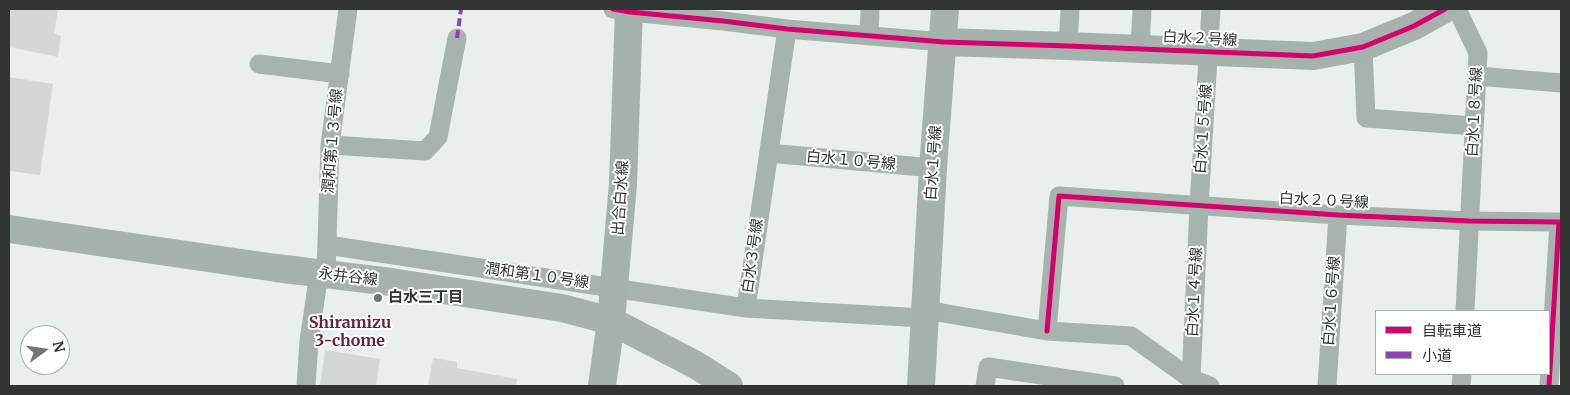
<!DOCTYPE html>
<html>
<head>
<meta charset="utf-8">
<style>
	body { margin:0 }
	#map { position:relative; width:1570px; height:395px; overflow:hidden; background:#e9efed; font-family:Merriweather,"Noto Sans JP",serif }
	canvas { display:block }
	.frame { position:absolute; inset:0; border:10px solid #303433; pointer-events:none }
	.legend { position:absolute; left:1375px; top:310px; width:175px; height:65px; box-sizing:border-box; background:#fff; border:1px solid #acaead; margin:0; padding:6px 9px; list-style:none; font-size:15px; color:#303433 }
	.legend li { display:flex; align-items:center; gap:10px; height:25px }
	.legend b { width:25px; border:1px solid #acaead }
	.north { position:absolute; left:20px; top:325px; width:50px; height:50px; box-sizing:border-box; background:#fff; border:1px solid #acaead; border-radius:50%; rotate:76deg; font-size:14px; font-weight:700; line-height:20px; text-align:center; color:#303433 }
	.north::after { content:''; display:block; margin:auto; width:18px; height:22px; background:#717574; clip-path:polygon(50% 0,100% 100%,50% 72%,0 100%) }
</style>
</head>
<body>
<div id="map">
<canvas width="1570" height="395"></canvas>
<div class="frame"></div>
<ul class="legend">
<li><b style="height:6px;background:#d6006c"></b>自転車道</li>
<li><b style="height:6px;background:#8e44ad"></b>小道</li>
</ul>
<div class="north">N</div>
</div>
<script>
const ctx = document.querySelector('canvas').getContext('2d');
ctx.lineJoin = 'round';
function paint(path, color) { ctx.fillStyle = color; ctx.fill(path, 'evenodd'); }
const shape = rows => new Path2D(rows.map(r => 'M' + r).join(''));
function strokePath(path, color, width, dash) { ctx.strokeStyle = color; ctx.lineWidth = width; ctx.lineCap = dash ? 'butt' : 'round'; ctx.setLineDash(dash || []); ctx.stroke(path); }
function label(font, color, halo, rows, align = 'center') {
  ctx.font = font + ' Merriweather,"Noto Sans JP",serif'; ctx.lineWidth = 4; ctx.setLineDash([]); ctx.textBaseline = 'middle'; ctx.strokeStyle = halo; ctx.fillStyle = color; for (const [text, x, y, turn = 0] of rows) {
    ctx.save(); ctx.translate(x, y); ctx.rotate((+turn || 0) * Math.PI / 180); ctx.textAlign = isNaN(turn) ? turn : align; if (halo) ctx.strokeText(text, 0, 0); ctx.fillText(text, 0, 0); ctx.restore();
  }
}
const building = shape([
	[9,9,58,9,54,33,61,36,58,57,9,47],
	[9,77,53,84,40,175,9,171],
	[325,350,380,359,376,386,320,386],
	[433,358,457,362,457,368,517,379,516,386,428,386]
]);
const street = shape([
	[613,9,630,12,723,21,787,29,944,42],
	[1457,9,1478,53,1465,311],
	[787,29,746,308,924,318,937,312,1047,331,1131,336,1191,379,1210,386],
	[869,36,870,9],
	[1068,46,1070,9],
	[1363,47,1366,118,1474,126],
	[1140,49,1142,9],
	[259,64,340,74],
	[1477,76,1561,83],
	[330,145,425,151,438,137,457,38],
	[769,153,933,168],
	[327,245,746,308],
	[326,274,330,145,348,9],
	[1047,331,1059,196,1338,215,1469,221,1559,222,1549,386],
	[1191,379,1199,206,1211,9],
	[306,386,309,341,319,273],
	[985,386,988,367,1115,386],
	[1327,386,1338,215],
	[1461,386,1462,374]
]);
const secondary = shape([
	[944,42,1068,46,1313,56,1363,47,1414,26,1445,9],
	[9,229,276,268,391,282,562,308,611,321,696,365,729,386],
	[602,386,611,321,623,184,629,9],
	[921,386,933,168,945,9]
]);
const quiet = shape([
	[457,38,461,9]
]);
const cycleway = shape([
	[613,9,630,12,723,21,787,29,944,42,1068,46,1313,56,1363,47,1414,26,1445,9],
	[1047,331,1059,196,1338,215,1469,221,1559,222,1549,386]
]);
const markers = [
	[378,298,5,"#717574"]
];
const streetNames = [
	["白水２号線",1200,39,3],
	["白水１８号線",1475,112,-87],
	["白水１５号線",1204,129,-86],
	["潤和第１３号線",333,141,-85],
	["白水１０号線",851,161,5],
	["白水１号線",934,163,-86],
	["出合白水線",621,198,-86],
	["白水２０号線",1324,201,3],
	["白水３号線",753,256,-82],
	["潤和第１０号線",537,276,8],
	["永井谷線",348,277,7],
	["白水１４号線",1195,292,-87],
	["白水１６号線",1332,301,-86]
];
const poiNames = [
	["白水三丁目",388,298]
];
const neighbourhoodNames = [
	["Shiramizu",350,323],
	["3-chome",350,341]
];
paint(building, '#d3d8d6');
strokePath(street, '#a8b3b0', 19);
strokePath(secondary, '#a7b2ae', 28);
strokePath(quiet, '#8e44ad', 4, [8, 4]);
strokePath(cycleway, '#d6006c', 5);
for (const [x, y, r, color] of markers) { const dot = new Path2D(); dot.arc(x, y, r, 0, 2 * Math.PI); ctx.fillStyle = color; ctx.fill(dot); strokePath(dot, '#fff', 2); }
label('15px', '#303433', '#fff', streetNames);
label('bold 15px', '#303433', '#fff', poiNames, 'left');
label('bold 16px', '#65233f', '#fff', neighbourhoodNames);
</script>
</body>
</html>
